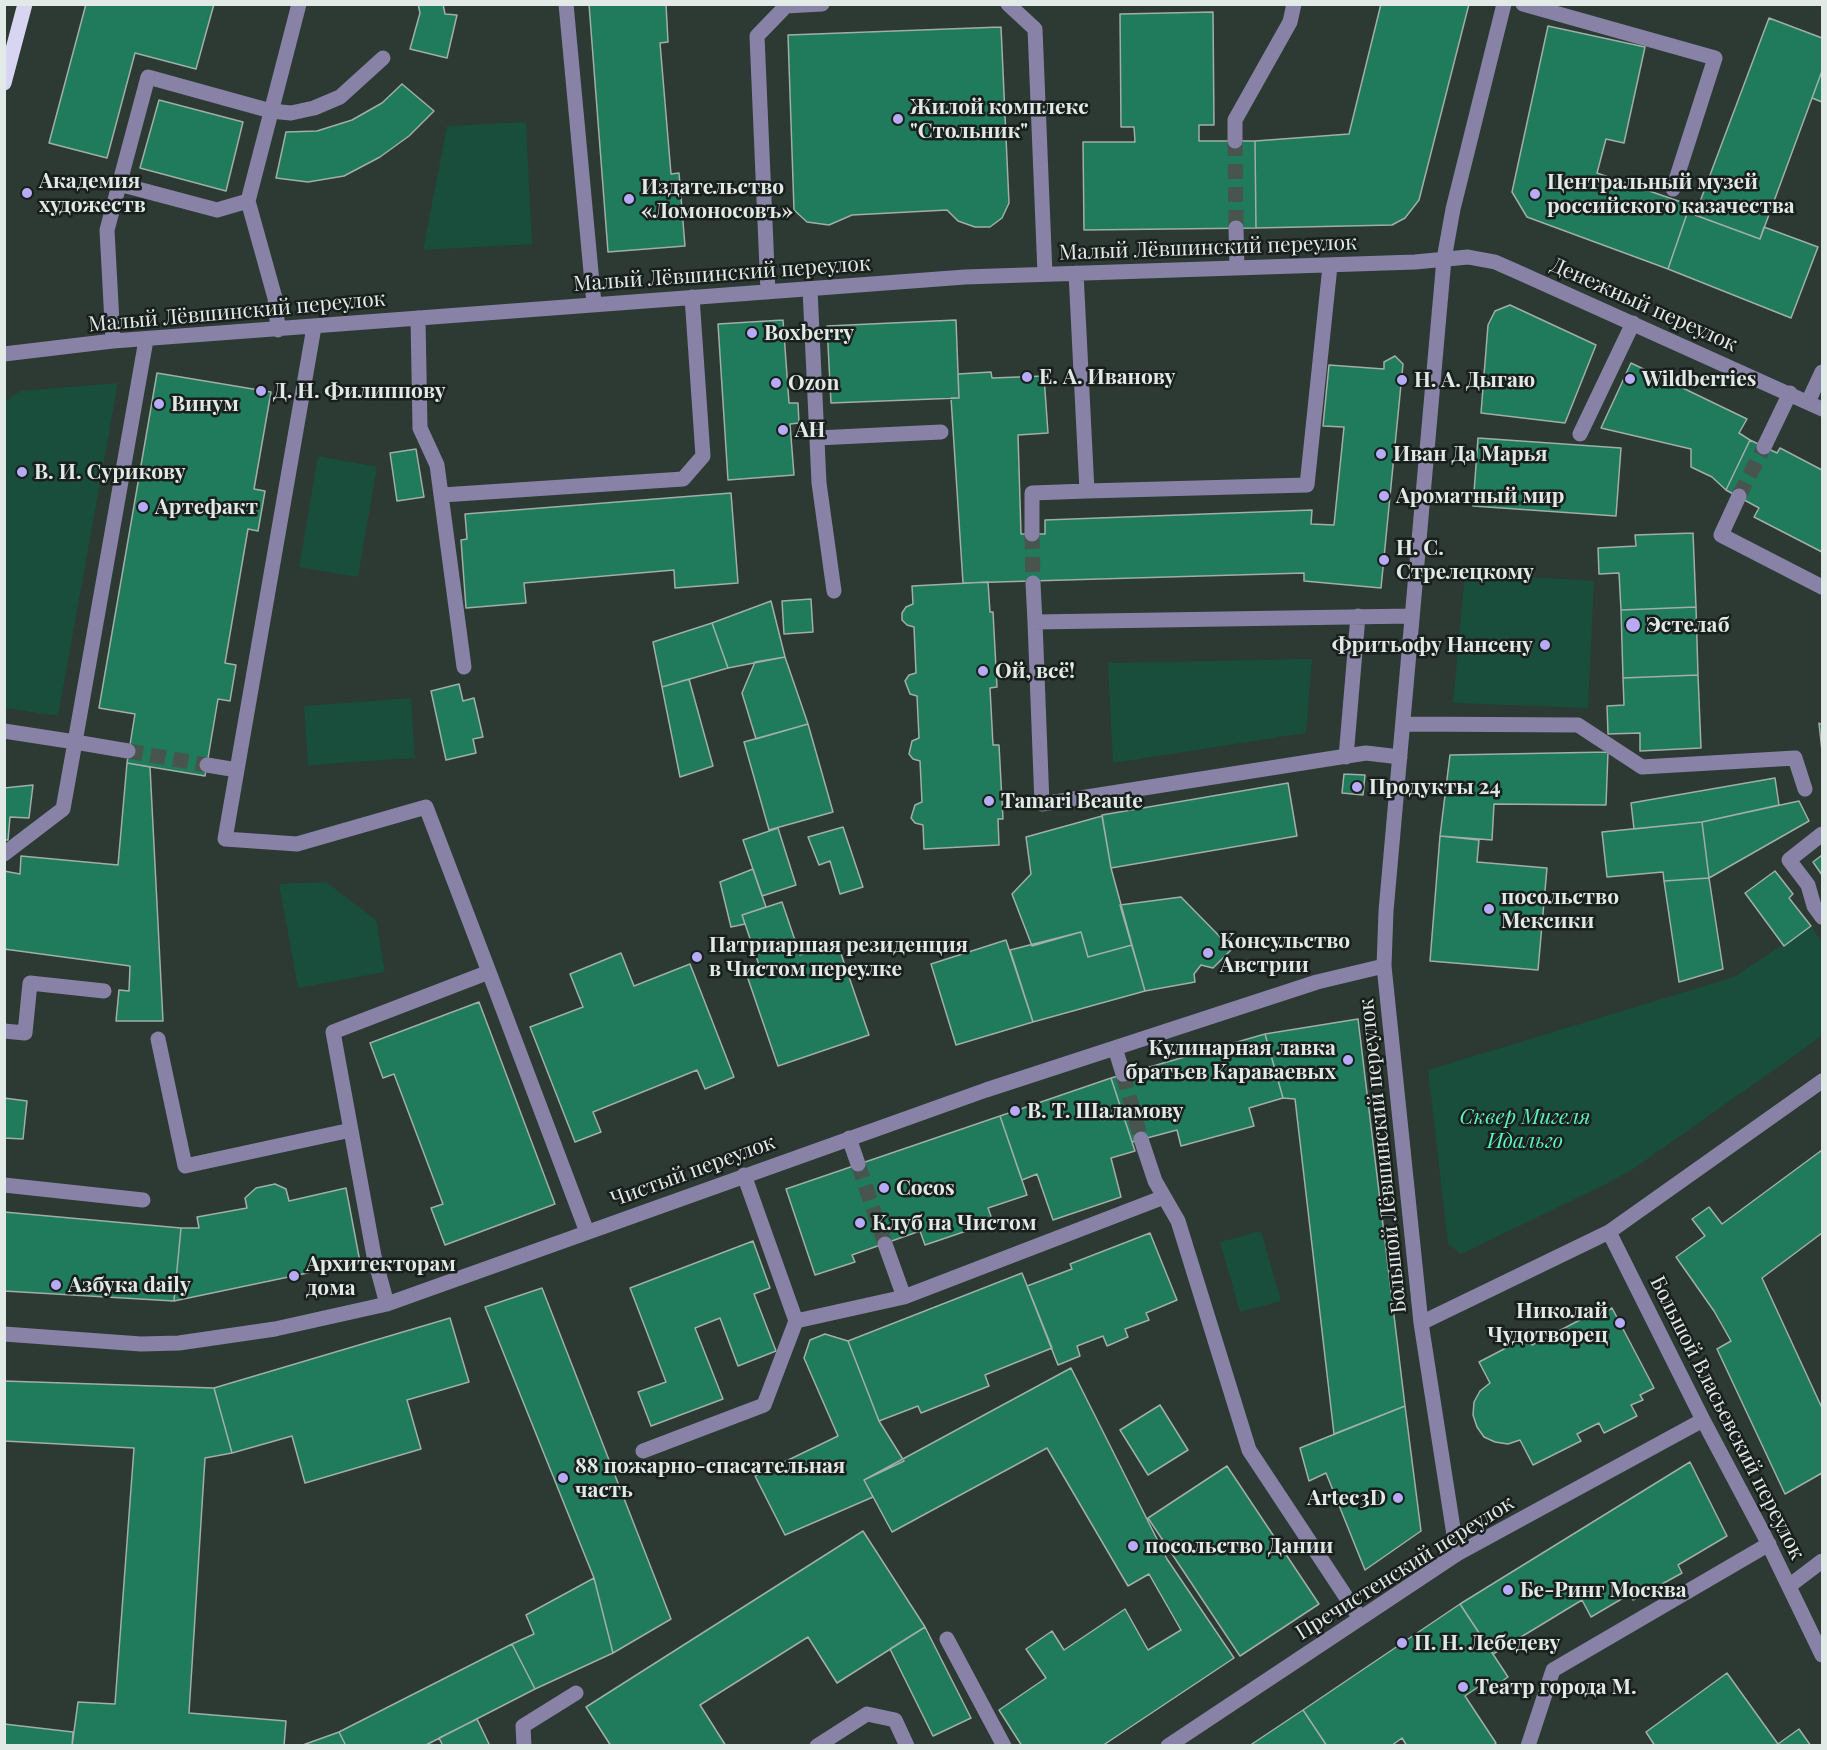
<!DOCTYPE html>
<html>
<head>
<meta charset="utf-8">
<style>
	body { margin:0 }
	#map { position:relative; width:1827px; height:1750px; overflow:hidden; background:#2d3933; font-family:"Playfair Display",serif }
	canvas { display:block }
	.frame { position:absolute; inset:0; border:6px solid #e2eae7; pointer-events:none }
</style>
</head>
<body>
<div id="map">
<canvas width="1827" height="1750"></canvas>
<div class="frame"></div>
</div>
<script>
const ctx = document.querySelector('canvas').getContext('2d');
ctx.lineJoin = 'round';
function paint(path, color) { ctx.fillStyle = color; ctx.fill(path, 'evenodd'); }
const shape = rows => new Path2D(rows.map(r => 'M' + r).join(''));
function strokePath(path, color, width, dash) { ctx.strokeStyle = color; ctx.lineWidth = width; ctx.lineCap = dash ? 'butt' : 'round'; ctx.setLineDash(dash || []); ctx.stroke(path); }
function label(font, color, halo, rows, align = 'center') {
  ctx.font = font + ' "Playfair Display",serif'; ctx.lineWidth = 5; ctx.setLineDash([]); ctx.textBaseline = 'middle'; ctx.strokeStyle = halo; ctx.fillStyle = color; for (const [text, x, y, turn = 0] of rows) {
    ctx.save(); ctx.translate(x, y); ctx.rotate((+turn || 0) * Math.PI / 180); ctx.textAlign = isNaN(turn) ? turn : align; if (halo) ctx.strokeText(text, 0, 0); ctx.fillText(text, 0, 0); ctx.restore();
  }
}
const green = shape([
	[526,122,532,244,423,250,447,126],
	[118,383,58,716,5,708,5,401,20,391],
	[318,456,377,467,358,577,299,567],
	[1465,573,1594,581,1588,708,1453,703],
	[1312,659,1306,733,1113,763,1108,663],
	[411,698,415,758,308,765,304,706],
	[326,882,376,920,385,972,298,988,279,884],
	[1811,926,1822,942,1822,1036,1633,1169,1604,1185,1461,1254,1448,1244,1428,1070,1734,977],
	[1261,1231,1281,1301,1240,1312,1220,1242]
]);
const building = shape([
	[86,4,214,4,196,69,135,53,107,158,49,143,86,4],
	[418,4,443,4,445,14,457,15,447,58,410,49,420,13,418,4],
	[589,4,666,4,668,42,660,43,671,174,679,173,685,246,608,252,589,4],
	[1381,4,1469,4,1419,200,1405,218,1392,225,1256,228,1255,141,1349,134,1381,4],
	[1213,12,1214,125,1199,125,1199,141,1255,141,1256,228,1084,230,1083,142,1135,142,1134,127,1121,127,1120,14,1213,12],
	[1769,18,1822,38,1822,71,1760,239,1695,215,1769,18],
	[1548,26,1645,47,1624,143,1606,139,1597,173,1690,205,1668,269,1527,217,1512,192,1548,26],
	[1001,27,1009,203,1002,218,990,227,975,227,958,221,947,210,852,215,829,225,807,222,794,210,788,35,1001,27],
	[1822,71,1822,102,1812,98,1822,71],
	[402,84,434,111,409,136,380,157,344,176,308,182,276,178,286,132,317,131,352,120,382,103,402,84],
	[159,100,243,122,226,191,140,168,159,100],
	[1690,205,1698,207,1695,215,1760,239,1764,227,1818,247,1791,318,1668,269,1690,205],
	[1510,305,1596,345,1565,423,1481,413,1488,325,1495,311,1510,305],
	[783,320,789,403,798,403,799,423,790,424,794,475,728,480,718,324,783,320],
	[956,320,959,398,831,403,827,326,956,320],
	[1395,356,1403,364,1381,588,1304,581,1304,573,963,583,951,398,959,398,958,374,991,372,992,378,1044,376,1048,433,1018,435,1021,534,1045,534,1045,520,1312,510,1311,524,1334,525,1344,427,1323,426,1329,365,1384,369,1384,362,1395,356],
	[1631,363,1747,419,1739,433,1750,440,1726,490,1712,477,1691,467,1691,449,1601,428,1631,363],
	[157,373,271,392,254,489,265,491,258,531,248,529,225,663,236,665,230,701,218,699,205,776,127,763,135,714,99,708,157,373],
	[1478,438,1621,448,1616,516,1473,506,1478,438],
	[1750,440,1777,453,1780,448,1822,470,1822,552,1754,517,1759,508,1726,490,1750,440],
	[416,449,424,497,397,501,390,453,416,449],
	[731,493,738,583,675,588,674,570,524,583,526,603,466,608,461,540,467,539,465,514,731,493],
	[1693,533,1696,607,1621,610,1619,573,1599,574,1598,548,1636,546,1635,535,1693,533],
	[988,582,990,612,993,612,997,687,990,688,993,745,999,745,1003,819,998,819,999,845,924,849,923,825,915,823,911,818,915,805,922,802,920,761,913,759,909,754,912,741,919,738,917,696,910,694,905,681,909,675,916,673,914,627,907,625,902,620,902,613,906,607,913,604,912,586,988,582],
	[811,599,813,632,784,634,782,601,811,599],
	[771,601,785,657,728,668,712,623,771,601],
	[1696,607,1698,675,1623,678,1621,610,1696,607],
	[712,623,728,668,662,687,653,642,712,623],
	[785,657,808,724,756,739,742,693,755,662,785,657],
	[1698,675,1701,748,1640,751,1640,733,1608,734,1607,706,1624,705,1623,678,1698,675],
	[689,679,713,766,680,777,662,687,689,679],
	[459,684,463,701,474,698,483,737,473,739,476,753,446,760,431,691,459,684],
	[1819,723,1822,725,1822,751,1819,723],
	[808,724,833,812,769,830,744,742,808,724],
	[1608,752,1606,805,1494,804,1492,840,1440,836,1450,755,1608,752],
	[127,763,150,767,163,1021,116,1021,119,990,129,991,130,966,4,949,4,871,20,874,21,856,118,865,127,763],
	[1344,774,1365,775,1363,795,1342,793,1344,774],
	[1775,778,1779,805,1702,822,1634,829,1631,803,1775,778],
	[1288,783,1297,836,1111,868,1102,815,1288,783],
	[33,785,29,818,10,817,8,840,4,840,4,788,33,785],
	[1799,801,1809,821,1709,878,1702,822,1799,801],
	[1102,816,1111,868,1132,945,1088,957,1081,932,1032,946,1012,894,1031,874,1026,837,1102,816],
	[1702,822,1709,878,1664,881,1663,872,1607,877,1602,832,1702,822],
	[843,827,863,887,840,894,830,861,819,865,808,837,843,827],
	[778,828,796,885,762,896,743,840,778,828],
	[1440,836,1479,840,1477,862,1547,868,1538,970,1430,961,1440,836],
	[1822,855,1822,875,1813,862,1822,855],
	[753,869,766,907,742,915,745,924,731,927,720,882,753,869],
	[1775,871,1793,894,1789,898,1811,926,1784,946,1745,893,1775,871],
	[1709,878,1723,969,1679,982,1664,881,1709,878],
	[1181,897,1232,949,1213,968,1201,965,1194,974,1195,982,1145,991,1120,905,1181,897],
	[782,902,800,955,837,942,869,1035,778,1066,745,970,759,965,742,915,782,902],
	[1081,932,1088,957,1132,945,1145,991,1033,1022,1010,950,1081,932],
	[1006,940,1033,1022,956,1045,931,964,1006,940],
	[621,953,634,986,690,964,734,1077,705,1089,697,1070,593,1112,601,1132,575,1142,530,1027,583,1007,570,974,621,953],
	[479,1002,555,1204,445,1245,431,1208,443,1204,394,1074,383,1078,370,1043,479,1002],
	[1358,1019,1405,1406,1334,1434,1295,1099,1283,1098,1265,1034,1358,1019],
	[1265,1034,1283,1098,1249,1108,1254,1126,1181,1146,1177,1130,1132,1142,1111,1078,1265,1034],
	[1111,1078,1135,1151,1111,1158,1121,1197,1053,1220,1037,1174,1022,1180,1000,1116,1111,1078],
	[4,1098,27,1101,23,1139,4,1138,4,1098],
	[1000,1116,1027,1195,988,1208,993,1222,925,1245,920,1231,852,1255,855,1262,815,1275,786,1189,1000,1116],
	[1822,1150,1822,1233,1762,1278,1822,1408,1822,1473,1785,1494,1717,1349,1731,1341,1714,1311,1676,1257,1705,1236,1692,1219,1709,1207,1722,1224,1822,1150],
	[275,1184,286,1189,289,1201,346,1188,360,1262,174,1301,181,1228,199,1228,197,1217,247,1208,245,1198,256,1188,275,1184],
	[4,1212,181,1228,174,1301,4,1291,4,1212],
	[1150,1233,1177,1300,1146,1313,1149,1320,1125,1329,1128,1337,1107,1346,1103,1336,1077,1346,1080,1356,1058,1365,1027,1286,1072,1269,1070,1264,1150,1233],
	[753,1241,770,1288,754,1294,776,1351,738,1366,720,1318,695,1328,723,1399,651,1426,638,1392,666,1382,630,1288,753,1241],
	[1022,1273,1052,1348,985,1375,989,1386,921,1413,918,1406,879,1421,848,1341,1022,1273],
	[542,1288,671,1619,613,1653,594,1578,485,1307,542,1288],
	[1612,1308,1654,1388,1640,1395,1643,1400,1631,1405,1637,1416,1604,1433,1599,1423,1577,1434,1581,1441,1533,1465,1520,1440,1508,1444,1495,1442,1484,1437,1477,1427,1473,1415,1474,1402,1480,1391,1490,1383,1479,1362,1527,1337,1532,1345,1597,1311,1599,1315,1612,1308],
	[450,1318,469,1382,407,1400,421,1449,305,1483,292,1436,232,1453,214,1388,450,1318],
	[825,1334,848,1341,879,1421,904,1461,864,1480,873,1497,785,1535,755,1476,838,1436,804,1358,810,1340,825,1334],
	[1071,1368,1167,1559,1234,1658,1102,1746,1022,1746,999,1710,1046,1678,1026,1649,1052,1631,1064,1650,1125,1609,1148,1650,1181,1630,1149,1574,1128,1586,1047,1448,892,1532,864,1480,1071,1368],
	[4,1381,214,1388,232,1453,205,1458,189,1713,286,1721,284,1746,72,1746,78,1702,115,1704,134,1448,4,1441,4,1381],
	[1160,1405,1188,1450,1148,1475,1120,1430,1160,1405],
	[1405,1406,1421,1531,1365,1570,1326,1473,1309,1481,1300,1448,1405,1406],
	[1690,1462,1727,1536,1678,1565,1682,1573,1633,1600,1630,1594,1591,1617,1582,1600,1493,1654,1460,1604,1690,1462],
	[1227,1466,1319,1604,1240,1656,1148,1518,1227,1466],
	[863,1531,925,1627,837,1683,808,1637,700,1705,726,1746,611,1746,586,1707,863,1531],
	[594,1578,613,1653,535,1689,512,1644,534,1634,526,1615,594,1578],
	[1460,1604,1508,1677,1486,1692,1481,1685,1465,1696,1496,1743,1493,1746,1407,1746,1402,1738,1391,1746,1327,1746,1303,1710,1460,1604],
	[925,1627,971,1718,933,1736,890,1649,925,1627],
	[512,1644,535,1689,424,1746,346,1746,339,1732,512,1644],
	[1727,1673,1778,1744,1799,1729,1811,1746,1655,1746,1646,1732,1727,1673],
	[1303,1710,1327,1746,1249,1746,1303,1710],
	[477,1719,490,1746,443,1746,439,1738,477,1719],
	[4,1724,73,1732,72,1746,4,1746,4,1724],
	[339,1732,346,1746,300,1746,339,1732]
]);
const minorTunnel = shape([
	[1235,141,1236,228],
	[1739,496,1764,447],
	[1032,534,1033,583],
	[128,751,207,765],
	[1123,1074,1141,1139],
	[858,1164,885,1244]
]);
const minor = shape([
	[566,4,594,304],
	[1008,4,1035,29,1045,274],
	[1523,4,1715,58,1673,189],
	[1235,141,1235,120,1290,22,1294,4],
	[119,184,217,210,248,201],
	[1236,228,1237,268],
	[1076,273,1087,491,1307,485,1330,266],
	[810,289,819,483,834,591],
	[768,292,757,36,786,6,822,4],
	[418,318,420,428,437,465,464,667],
	[314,327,225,839,297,844,426,807,489,972],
	[278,330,275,298,248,201,299,4],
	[113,341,107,230,148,77,271,111,291,113,314,108,340,97,383,58],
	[4,354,113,341,965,277,1415,262,1468,257,1495,262,1520,273,1822,409],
	[1808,402,1822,372],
	[1580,434,1633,323],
	[817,438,941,432],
	[1764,447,1790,393],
	[442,495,683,479,703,456,692,297],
	[1739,496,1721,535,1822,587],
	[1032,534,1032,493,1087,491],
	[1033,583,1035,622],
	[1404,724,1578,725,1642,767,1795,758,1805,789],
	[4,731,75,742,146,340],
	[1346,757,1358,616],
	[1400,757,1366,753,1042,804,1035,622,1412,616],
	[207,765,237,770],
	[1822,834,1789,860,1808,885,1814,906,1822,917],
	[4,854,63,809,75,742,128,751],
	[4,1031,25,1033,30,983,104,991],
	[158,1039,185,1166,351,1130],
	[1115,1048,1123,1074],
	[849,1138,858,1164],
	[1141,1139,1155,1181,1178,1221,1249,1450,1360,1618],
	[4,1185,143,1200],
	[1609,1232,1703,1420,1764,1535,1822,1655],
	[885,1244,904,1297],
	[387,1304,374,1256,333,1032,489,972,587,1232],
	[796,1321,904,1297,1164,1197],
	[1421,1323,1609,1232,1822,1081],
	[4,1334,141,1344,179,1343,275,1329,387,1304,986,1090,1317,982,1384,966],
	[643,1451,764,1405,796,1321,744,1175],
	[1457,1554,1421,1323,1384,966,1386,911,1444,259,1453,209,1504,4],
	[1789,1586,1822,1561],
	[947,1639,1004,1746],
	[524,1746,523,1726,576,1693],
	[817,1746,867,1714,895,1720,907,1746],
	[1168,1746,1457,1554,1703,1420],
	[1528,1746,1553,1670,1769,1544]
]);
const major = shape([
	[4,83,25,4]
]);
const markers = [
	[898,119,6,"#b7abf7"],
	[27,193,6,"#b7abf7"],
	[1535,194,6,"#b7abf7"],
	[629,199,6,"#b7abf7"],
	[752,333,6,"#b7abf7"],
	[1027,377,6,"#b7abf7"],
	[1630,379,6,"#b7abf7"],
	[1402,380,6,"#b7abf7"],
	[776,383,6,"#b7abf7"],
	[261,391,6,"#b7abf7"],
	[159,404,6,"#b7abf7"],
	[783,430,6,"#b7abf7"],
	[1381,454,6,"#b7abf7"],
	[22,472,6,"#b7abf7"],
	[1384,496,6,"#b7abf7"],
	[143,507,6,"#b7abf7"],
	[1384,560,6,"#b7abf7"],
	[1633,625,8,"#b7abf7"],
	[1545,645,6,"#b7abf7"],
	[983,671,6,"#b7abf7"],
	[1357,787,6,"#b7abf7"],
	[989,801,6,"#b7abf7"],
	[1489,909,6,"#b7abf7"],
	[1208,953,6,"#b7abf7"],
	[697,957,6,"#b7abf7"],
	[1348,1060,6,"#b7abf7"],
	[1015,1111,6,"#b7abf7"],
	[884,1188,6,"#b7abf7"],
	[860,1223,6,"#b7abf7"],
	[294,1276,6,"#b7abf7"],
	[56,1285,6,"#b7abf7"],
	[1620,1323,6,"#b7abf7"],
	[563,1478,6,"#b7abf7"],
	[1398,1498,6,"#b7abf7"],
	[1133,1546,6,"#b7abf7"],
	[1508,1590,6,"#b7abf7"],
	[1402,1643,6,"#b7abf7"],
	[1463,1687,6,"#b7abf7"]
];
const poiNames = [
	["Жилой комплекс",910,107],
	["\"Стольник\"",910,131],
	["Академия",39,181],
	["художеств",39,205],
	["Центральный музей",1547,182],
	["российского казачества",1547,206],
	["Издательство",641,187],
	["«Ломоносовъ»",641,211],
	["Boxberry",764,333],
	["Е. А. Иванову",1039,377],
	["Wildberries",1642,379],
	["Н. А. Дыгаю",1414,380],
	["Ozon",788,383],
	["Д. Н. Филиппову",273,391],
	["Винум",171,404],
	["AH",795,430],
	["Иван Да Марья",1393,454],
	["В. И. Сурикову",34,472],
	["Ароматный мир",1396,496],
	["Артефакт",155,507],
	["Н. С.",1396,548],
	["Стрелецкому",1396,572],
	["Эстелаб",1646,625],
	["Фритьофу Нансену",1533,645,"right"],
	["Ой, всё!",995,671],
	["Продукты 24",1369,787],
	["Tamari Beaute",1001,801],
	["посольство",1501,897],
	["Мексики",1501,921],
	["Консульство",1220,941],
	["Австрии",1220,965],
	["Патриаршая резиденция",709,945],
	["в Чистом переулке",709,969],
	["Кулинарная лавка",1336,1048,"right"],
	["братьев Караваевых",1336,1072,"right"],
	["В. Т. Шаламову",1027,1111],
	["Cocos",896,1188],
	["Клуб на Чистом",872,1223],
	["Архитекторам",306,1264],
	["дома",306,1288],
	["Азбука daily",68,1285],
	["Николай",1608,1311,"right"],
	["Чудотворец",1608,1335,"right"],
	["88 пожарно-спасательная",575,1466],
	["часть",575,1490],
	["Artec3D",1386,1498,"right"],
	["посольство Дании",1145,1546],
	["Бе-Ринг Москва",1520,1590],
	["П. Н. Лебедеву",1414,1643],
	["Театр города М.",1475,1687]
];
const streetNames = [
	["Малый Лёвшинский переулок",1208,248,-2],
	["Малый Лёвшинский переулок",722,274,-4],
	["Денежный переулок",1644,305,24],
	["Малый Лёвшинский переулок",237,312,-5],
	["Большой Лёвшинский переулок",1383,1156,-96],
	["Чистый переулок",693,1171,-20],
	["Большой Власьевский переулок",1727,1418,63],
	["Пречистенский переулок",1405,1568,-32]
];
const parkNames = [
	["Сквер Мигеля",1525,1117],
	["Идальго",1525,1141]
];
paint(green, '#184e3b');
paint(building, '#1f7b5c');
strokePath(building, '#a1afa8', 1.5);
strokePath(minorTunnel, '#48544e', 15, [15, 8]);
strokePath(minor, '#8782a6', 15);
strokePath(major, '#d8d5f3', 15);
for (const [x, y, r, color] of markers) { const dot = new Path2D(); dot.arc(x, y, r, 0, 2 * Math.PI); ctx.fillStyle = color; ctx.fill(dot); strokePath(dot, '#191f1c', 2); }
label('bold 21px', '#e2eae7', '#191f1c', poiNames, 'left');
label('21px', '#e2eae7', '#191f1c', streetNames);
label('italic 21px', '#5bf5bf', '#191f1c', parkNames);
</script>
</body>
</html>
